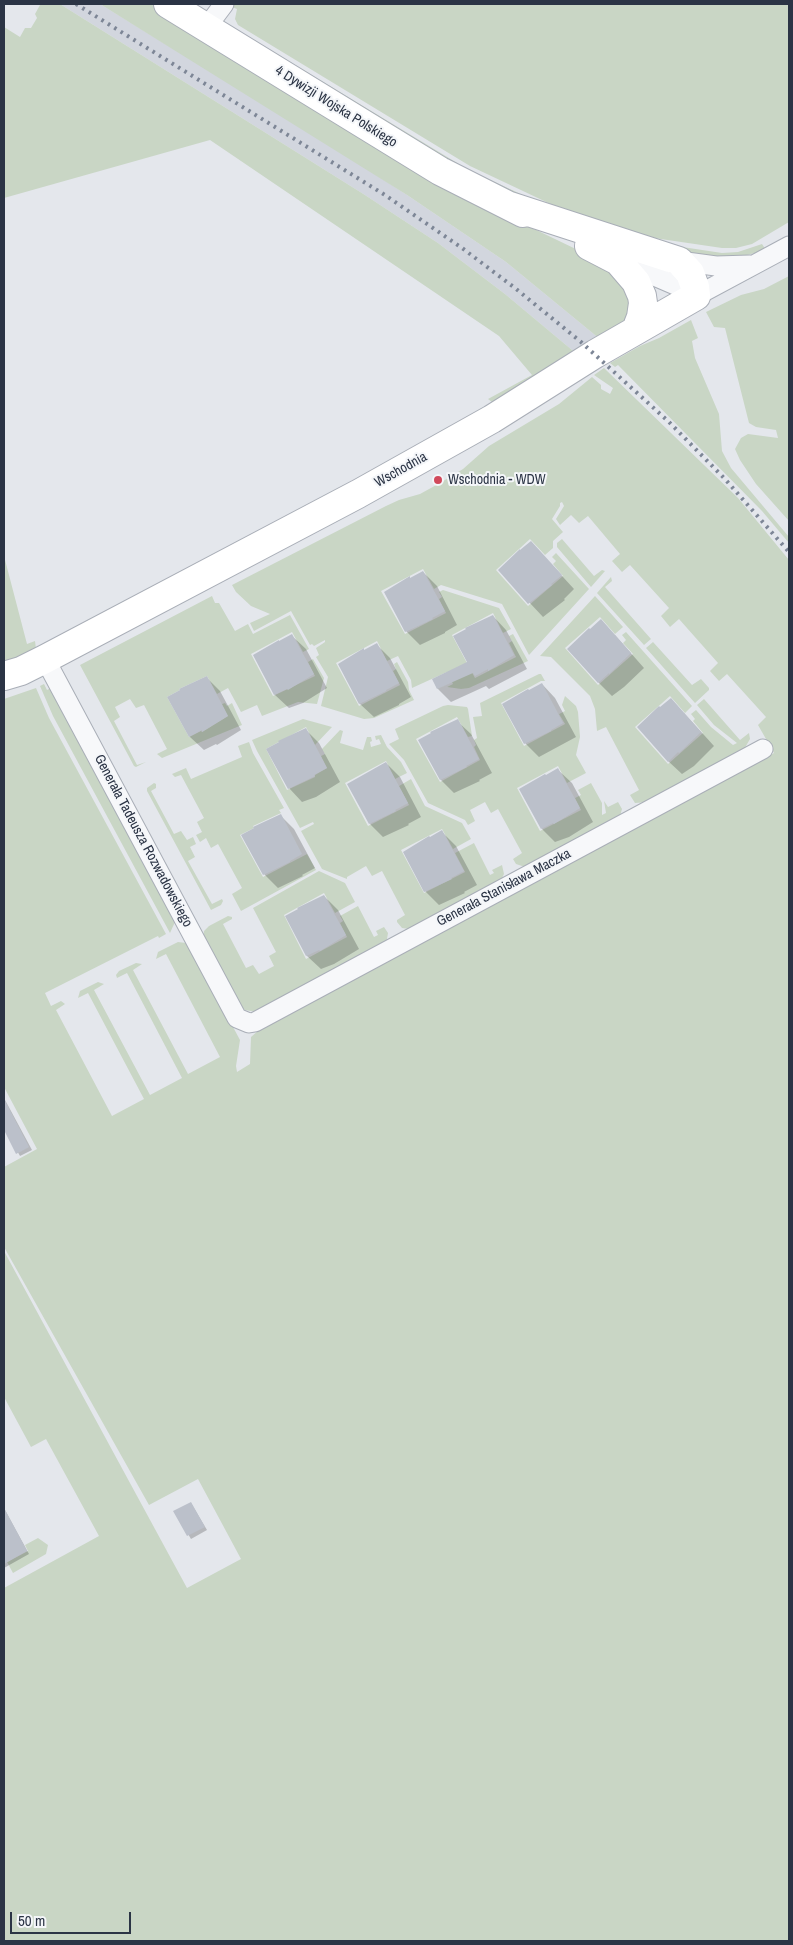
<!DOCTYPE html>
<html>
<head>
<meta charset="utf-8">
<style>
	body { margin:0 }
	#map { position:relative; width:793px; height:1945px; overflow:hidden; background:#e4e7ec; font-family:"Archivo Narrow",sans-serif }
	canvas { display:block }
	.frame { position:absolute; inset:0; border:5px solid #2b3445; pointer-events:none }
	.scale { position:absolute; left:10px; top:1912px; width:121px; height:22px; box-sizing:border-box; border:2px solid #2b3445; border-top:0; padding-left:6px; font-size:15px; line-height:18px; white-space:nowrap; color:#2b3445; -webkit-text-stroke:4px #f4f6f9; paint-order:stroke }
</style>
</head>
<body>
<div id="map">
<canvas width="793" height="1945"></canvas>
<div class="frame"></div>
<div class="scale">50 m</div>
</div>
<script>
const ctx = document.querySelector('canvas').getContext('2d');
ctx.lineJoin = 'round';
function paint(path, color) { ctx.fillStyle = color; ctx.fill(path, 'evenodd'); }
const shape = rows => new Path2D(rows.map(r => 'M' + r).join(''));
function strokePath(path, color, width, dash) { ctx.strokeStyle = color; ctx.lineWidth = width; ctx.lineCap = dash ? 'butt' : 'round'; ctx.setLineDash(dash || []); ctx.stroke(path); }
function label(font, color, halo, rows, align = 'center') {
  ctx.font = font + ' "Archivo Narrow",sans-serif'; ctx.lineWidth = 4; ctx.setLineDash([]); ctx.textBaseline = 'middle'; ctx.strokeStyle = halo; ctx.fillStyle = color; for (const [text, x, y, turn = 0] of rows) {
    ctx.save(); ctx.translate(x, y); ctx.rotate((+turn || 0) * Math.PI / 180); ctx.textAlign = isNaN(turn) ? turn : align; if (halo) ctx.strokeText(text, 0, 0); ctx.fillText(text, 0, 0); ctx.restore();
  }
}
const built = shape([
	[60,4,100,4,319,138,407,195,506,262,601,340,578,355,505,294,438,243,365,195]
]);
const green = shape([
	[38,4,60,4,365,195,438,243,505,294,578,355,497,406,488,399,532,375,499,336,210,140,4,198,4,27,20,37,25,28,31,28,37,18,35,14,40,5],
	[100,4,151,4,277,82,503,214,582,252,627,284,632,317,601,340,506,262,407,195],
	[235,4,789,4,789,222,752,244,736,248,722,248,654,238,559,208,470,166,238,25,235,19,237,9,232,7],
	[231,26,467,169,557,211,604,228,669,245,722,253,738,252,762,244,766,250,736,258,705,259,692,258,553,216,469,177,236,35],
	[789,276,789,521,756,484,740,460,735,449,741,438,748,434,778,438,776,430,756,427,749,423,725,328,714,327,706,312,741,295,764,289],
	[691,320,698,338,692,341,695,358,719,414,722,451,731,468,789,537,789,543,762,511,618,365,615,367,610,363,640,346,659,338],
	[604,368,738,498,789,560,789,1941,4,1941,4,1588,99,1536,46,1439,31,1447,4,1397,4,1251,187,1588,241,1559,198,1479,149,1505,4,1247,4,1167,37,1149,4,1087,4,699,36,688,49,718,166,934,159,938,158,936,45,993,51,1006,61,1001,65,1004,56,1010,112,1116,144,1099,88,993,78,998,80,991,98,982,104,984,94,990,150,1095,182,1078,127,973,117,978,116,975,119,971,136,963,142,964,133,970,188,1074,220,1057,166,954,156,959,158,952,178,942,186,943,191,949,240,1040,236,1066,237,1072,250,1064,251,1037,259,1030,774,753,758,725,766,717,727,674,719,681,710,671,718,663,679,619,670,627,661,616,669,608,630,565,622,572,612,561,620,554,588,516,579,523,571,515,560,525,556,519,564,506,562,502,560,503,560,506,552,519,563,532,553,541,553,548,545,555,530,539,496,570,528,606,563,576,553,564,556,561,552,557,556,553,589,589,529,655,502,604,441,585,434,589,423,569,381,591,405,634,446,613,439,599,442,597,439,592,443,590,499,608,511,629,503,633,493,613,452,635,475,678,516,657,509,643,512,641,509,636,513,634,528,661,469,688,461,689,447,687,453,684,447,672,412,688,411,680,398,656,387,661,377,641,336,663,359,706,400,685,393,671,396,669,394,664,397,662,408,682,409,690,414,700,374,718,364,719,321,706,328,677,316,657,319,655,316,648,325,642,325,640,314,646,312,644,310,645,291,611,254,631,250,623,270,614,251,606,236,592,232,585,386,506,399,500,420,494,440,483,463,469,489,446,559,404,592,377,601,385,601,389,610,394,613,388,594,375],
	[562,539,594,576,602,570,605,571,591,587,557,547,557,543],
	[4,556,27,644,35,641,36,649,4,668],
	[611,577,612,581,605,587,651,639,644,645,597,593],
	[212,596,215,603,219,603,235,631,248,624,253,634,290,615,309,649,303,652,292,632,251,654,273,696,315,676,308,662,313,659,324,678,317,704,298,702,262,716,257,705,241,712,228,688,217,694,207,676,179,689,180,690,167,697,189,737,201,731,202,732,228,716,222,704,225,703,227,706,232,703,242,725,162,758,157,754,167,749,144,705,136,708,130,699,115,707,120,717,114,721,137,765,146,762,136,767,134,766,80,665],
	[595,596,623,627,615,634,600,617,565,648,598,685,633,654,623,643,626,640,622,635,626,632,692,706,685,713,670,696,635,727,668,764,703,733,693,721,695,719,691,714,696,710,711,727,733,745,737,743,714,725,697,705,704,699,740,740,749,733,750,739,743,751,649,802,635,803,630,795,639,790,606,727,597,731,595,709,590,696,551,657,540,656],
	[653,642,692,685,701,679,709,688,709,690,695,703,646,648],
	[539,674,541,674,545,681,541,681,501,703,524,746,565,724,559,714,565,711,562,705,565,696,576,706,578,712,580,737,576,755,586,773,567,783,558,766,517,788,540,831,581,810,575,798,581,795,578,790,591,783,602,803,602,815,606,813,604,801,608,807,618,802,622,809,620,816,525,867,516,864,513,859,522,853,498,809,491,813,485,802,470,810,475,821,468,825,465,820,428,803,404,760,389,744,399,739,395,729,443,706,448,705,467,707,468,709,472,736,468,737,457,717,416,739,440,782,480,760,474,747,476,745,474,740,477,738,473,717,482,716,480,703],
	[44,684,47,690,51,688,175,922,170,933,53,716,40,686],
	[303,719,332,727,315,745,306,727,266,749,287,790,315,777,315,775,327,768,321,756,325,754,322,749,340,730,343,731,340,743,363,750,367,737,371,737,372,741,370,742,371,747,381,744,379,739,376,740,375,736,381,735,387,747,401,762,407,773,395,779,386,761,345,783,368,826,409,805,399,786,411,779,425,806,462,823,471,839,453,849,442,829,401,850,424,893,465,872,455,853,474,843,490,875,494,873,492,870,502,865,504,874,500,882,409,929,402,928,397,922,397,920,405,915,382,871,372,876,366,866,347,877,347,879,322,869,301,831,314,824,313,822,300,828,257,751,252,740],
	[249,742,253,753,284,808,279,810,281,813,253,826,254,828,240,835,263,877,307,854,316,870,241,911,232,894,242,888,218,844,211,848,206,838,200,842,196,835,202,832,197,822,204,818,181,775,175,777,172,774,186,768,191,779,242,757,238,746],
	[154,783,156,784,156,788,151,791,174,834,181,831,187,840,193,837,196,844,190,847,195,857,188,861,212,904,222,899,223,901,221,905,211,910,147,791,147,788],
	[319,871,345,883,355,902,335,913,324,893,284,915,306,959,347,937,340,923,343,921,340,916,358,906,374,937,378,935,376,931,384,927,388,933,387,939,386,942,256,1012,245,1010,241,1007,203,939,204,931,209,926,228,916,232,917,232,919,223,924,246,968,253,965,259,974,274,966,269,956,276,952,253,908],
	[38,1538,48,1545,46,1554,13,1573,7,1562,28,1551,25,1545]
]);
const shadow = shape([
	[531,542,574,589,564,599,565,600,543,617,499,570],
	[423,572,437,586,457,625,445,632,445,633,420,645,406,631,385,593],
	[493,616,506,630,527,669,489,689,486,686,451,702,438,689,434,679,468,663],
	[615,635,644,668,624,687,612,696,598,682],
	[292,636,306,649,327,688,303,703,289,708,275,695,254,656],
	[377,645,390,658,411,697,399,704,399,705,374,717,360,704,339,665],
	[206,677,220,691,241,730,217,745,216,744,204,750,190,737,169,698],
	[542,684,555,698,576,737,539,757,525,743,529,691],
	[684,713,714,746,694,766,682,774,668,761],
	[457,721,471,734,492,773,479,780,480,781,454,793,441,780,420,741],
	[305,729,319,743,340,782,316,797,302,802,289,788],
	[386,763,400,777,421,817,408,824,409,825,383,837,370,824],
	[558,770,572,783,593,822,569,837,555,842,542,829,546,776],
	[280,815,294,829,315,868,302,875,303,876,278,888,264,874],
	[442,832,456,846,477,885,464,892,465,893,439,905,425,891],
	[324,896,338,910,359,949,334,964,321,969,307,956,287,917],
	[4,1098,32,1150,20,1156,4,1128],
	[191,1503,207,1530,191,1539,175,1512],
	[4,1508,29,1554,4,1568]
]);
const building = shape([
	[531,541,562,575,551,584,552,585,528,604,498,570,520,549,520,550],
	[423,571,445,611,432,618,433,619,405,632,384,592,410,576,410,578],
	[493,615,514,655,488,671,488,669,475,676,473,673,437,689,432,679,467,662,453,636,466,629,465,628],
	[601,619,631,653,609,674,609,673,598,683,567,649,589,628,590,629],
	[292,634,314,674,288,690,287,689,274,695,253,655,279,640,279,641],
	[377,643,399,683,386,690,386,691,359,704,338,664,364,648,364,650],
	[207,676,228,716,202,732,202,730,189,737,167,697,180,690,179,689],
	[542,683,563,723,551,730,551,731,524,744,502,704,528,689,529,690],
	[671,698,701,732,679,753,678,752,668,762,637,727,659,706,660,707],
	[458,719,479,759,466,766,467,767,440,780,418,740,431,733,430,732],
	[306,728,327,768,314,775,315,776,288,789,266,749,279,742,278,741],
	[386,762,408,803,395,810,396,811,369,824,347,784],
	[558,768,580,808,554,824,553,823,541,829,519,789,545,774,546,775],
	[281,814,302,854,290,861,290,862,263,875,241,835,254,828,253,827],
	[442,830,464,871,451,878,452,879,424,892,403,852,429,836,430,837],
	[324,895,346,935,320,951,319,950,306,956,285,916,298,909,297,908],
	[4,1099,29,1147,16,1154,4,1130],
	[191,1502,205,1527,187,1536,173,1511],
	[4,1508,27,1551,4,1564]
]);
const street = shape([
	[206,28,224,4],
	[679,261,716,266,750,265],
	[622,262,680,287,696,296,789,246],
	[45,659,237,1018,249,1023,255,1022,763,749]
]);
const secondary = shape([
	[168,4,440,171,523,213],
	[589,246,618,261,636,282,642,296,643,303,641,317,636,330],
	[4,676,21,671,45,659,358,494,492,419,595,354,696,296,695,287,690,273,679,261,507,205]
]);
const rail = shape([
	[76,4,385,195,462,248,515,288,581,342,668,421,725,479,789,552]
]);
const markers = [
	[438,480,5,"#d1495b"]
];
const streetNames = [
	["4 Dywizji Wojska Polskiego",336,107,32],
	["Wschodnia",401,470,-29],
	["Generała Tadeusza Rozwadowskiego",143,841,62],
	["Generała Stanisława Maczka",504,888,-28]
];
const poiNames = [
	["Wschodnia - WDW",448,480]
];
paint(built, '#d2d6de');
paint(green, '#c9d6c5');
paint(shadow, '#0003');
paint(building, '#bbc0ca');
strokePath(street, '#a9aeb7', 21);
strokePath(secondary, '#a9aeb7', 30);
strokePath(street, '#f7f8fa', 19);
strokePath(secondary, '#fff', 28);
strokePath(rail, '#7d8696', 4, [2.5, 5]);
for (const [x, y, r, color] of markers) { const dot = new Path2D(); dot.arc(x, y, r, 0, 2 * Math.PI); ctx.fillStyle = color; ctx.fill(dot); strokePath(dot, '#f4f6f9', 2); }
label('14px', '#2b3445', '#f4f6f9', streetNames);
label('14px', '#2b3445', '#f4f6f9', poiNames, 'left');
</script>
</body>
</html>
